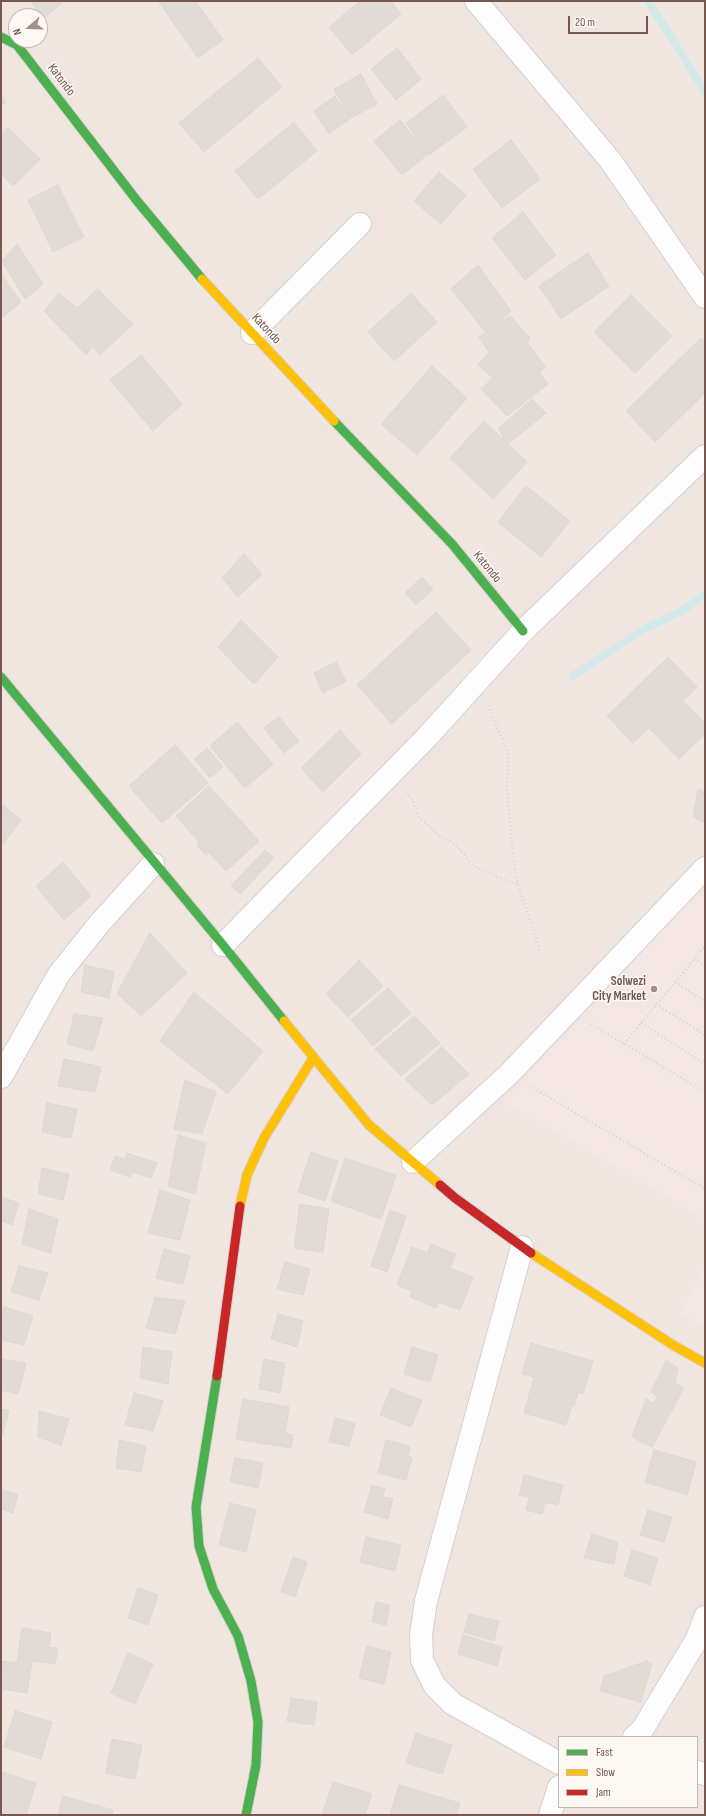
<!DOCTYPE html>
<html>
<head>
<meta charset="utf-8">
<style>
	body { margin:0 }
	#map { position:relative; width:706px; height:1816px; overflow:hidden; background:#f8f4f0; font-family:"Sofia Sans Condensed",sans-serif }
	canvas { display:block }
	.frame { position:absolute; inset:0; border:2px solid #755951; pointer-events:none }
	.legend { position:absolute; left:558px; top:1736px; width:140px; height:72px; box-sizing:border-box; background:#fef8f4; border:1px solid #c7b8b3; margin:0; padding:5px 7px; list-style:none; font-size:12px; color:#755951 }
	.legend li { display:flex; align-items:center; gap:8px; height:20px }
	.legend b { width:20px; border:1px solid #c7b8b3 }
	.north { position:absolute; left:8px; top:8px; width:40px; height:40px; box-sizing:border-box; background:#fef8f4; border:1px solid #c7b8b3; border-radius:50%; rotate:250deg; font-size:11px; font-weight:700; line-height:16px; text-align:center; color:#755951 }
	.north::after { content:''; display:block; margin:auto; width:14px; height:18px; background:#a38f89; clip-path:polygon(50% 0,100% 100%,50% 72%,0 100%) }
	.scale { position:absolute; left:568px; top:16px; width:80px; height:18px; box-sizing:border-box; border:2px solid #755951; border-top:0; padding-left:5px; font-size:12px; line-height:14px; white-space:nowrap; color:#755951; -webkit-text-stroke:3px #fef8f4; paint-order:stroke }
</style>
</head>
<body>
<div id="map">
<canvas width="706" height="1816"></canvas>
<div class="frame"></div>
<ul class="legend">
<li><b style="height:5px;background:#4caf50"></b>Fast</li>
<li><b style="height:5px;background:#ffc107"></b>Slow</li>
<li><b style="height:5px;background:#c62828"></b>Jam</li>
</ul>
<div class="north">N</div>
<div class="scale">20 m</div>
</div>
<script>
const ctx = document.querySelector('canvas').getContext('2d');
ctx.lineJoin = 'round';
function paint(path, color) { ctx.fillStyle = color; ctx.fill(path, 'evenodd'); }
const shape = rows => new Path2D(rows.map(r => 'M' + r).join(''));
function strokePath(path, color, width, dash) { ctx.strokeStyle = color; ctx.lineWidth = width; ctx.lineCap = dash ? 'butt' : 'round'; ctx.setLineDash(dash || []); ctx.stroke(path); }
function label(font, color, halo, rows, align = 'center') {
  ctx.font = font + ' "Sofia Sans Condensed",sans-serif'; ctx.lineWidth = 3; ctx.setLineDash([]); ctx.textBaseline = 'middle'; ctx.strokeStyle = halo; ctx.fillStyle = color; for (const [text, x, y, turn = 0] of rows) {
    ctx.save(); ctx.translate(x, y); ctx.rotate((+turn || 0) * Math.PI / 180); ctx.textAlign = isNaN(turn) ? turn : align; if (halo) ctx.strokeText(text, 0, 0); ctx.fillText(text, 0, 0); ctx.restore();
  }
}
const residential = shape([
	[1,1,705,1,705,1815,1,1815],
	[16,16,40,16,40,40,16,40],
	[559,1737,697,1737,697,1807,559,1807]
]);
const commercial = shape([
	[705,877,705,1219,503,1101],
	[705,1265,705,1328,680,1313]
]);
const stream = shape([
	[648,1,705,91],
	[573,676,644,629,680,612,705,594]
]);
const building = shape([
	[30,1,64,1,44,18,30,1],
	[158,1,195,1,223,40,198,58,158,1],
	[360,1,391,1,401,14,352,55,329,27,360,1],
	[397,48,421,79,396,100,371,69,397,48],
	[258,58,282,87,204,152,179,123,258,58],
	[361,74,377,104,351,118,334,89,361,74],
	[1,95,6,102,1,106,1,95],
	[443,95,467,127,429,155,406,123,443,95],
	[335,96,351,118,329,134,314,111,335,96],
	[400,120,428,154,402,175,374,141,400,120],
	[294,122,317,151,258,199,235,171,294,122],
	[8,127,40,159,13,186,1,173,1,135,8,127],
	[511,140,540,179,502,208,473,169,511,140],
	[439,172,466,195,441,224,414,201,439,172],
	[58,185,84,237,53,252,28,200,58,185],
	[523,212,556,255,525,280,492,238,523,212],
	[17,244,43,284,25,299,2,261,17,244],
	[588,253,609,286,561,319,539,286,588,253],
	[478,265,511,311,486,333,451,289,478,265],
	[1,274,21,302,1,319,1,274],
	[98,289,133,324,100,355,92,347,86,355,44,311,59,293,77,308,98,289],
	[411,293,437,322,394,361,368,332,411,293],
	[631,295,672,336,635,373,594,332,631,295],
	[510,316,530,338,527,343,545,366,540,373,548,384,507,416,481,389,493,378,478,365,489,352,479,337,510,316],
	[701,338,705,342,705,393,655,442,626,411,701,338],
	[141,355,182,404,153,431,110,380,141,355],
	[432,366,467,398,417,455,381,424,432,366],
	[532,399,546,413,506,445,499,428,532,399],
	[484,421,527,462,493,499,450,458,484,421],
	[526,486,570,521,541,557,498,522,526,486],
	[244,554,262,574,238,597,222,578,244,554],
	[422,577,433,589,416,605,405,593,422,577],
	[436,612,471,650,392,724,357,685,436,612],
	[241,620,278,657,254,684,218,647,241,620],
	[668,657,697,687,683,701,705,723,705,734,679,759,649,728,633,743,607,716,668,657],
	[336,662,346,681,323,693,314,673,336,662],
	[279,717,299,741,284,753,264,728,279,717],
	[237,722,273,764,245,788,210,746,237,722],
	[340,730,361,754,323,792,301,768,340,730],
	[175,745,208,783,162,823,129,786,175,745],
	[207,748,223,767,210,778,194,759,207,748],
	[209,786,259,841,226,871,209,853,206,855,197,845,199,842,176,816,209,786],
	[698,790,705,791,705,823,693,817,698,790],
	[1,803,21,820,1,846,1,803],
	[265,850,274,858,240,894,231,886,265,850],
	[63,862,91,896,64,920,36,886,63,862],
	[150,933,187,973,141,1016,117,993,150,933],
	[359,960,383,986,348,1017,326,994,359,960],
	[85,965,114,972,109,998,81,992,85,965],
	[388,988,411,1013,373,1046,351,1020,388,988],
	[194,992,263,1051,228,1094,160,1041,194,992],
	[74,1014,103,1018,93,1051,67,1044,74,1014],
	[414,1016,440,1043,401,1076,375,1049,414,1016],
	[442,1047,469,1074,432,1105,405,1079,442,1047],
	[64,1059,101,1067,95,1092,58,1086,64,1059],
	[185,1080,216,1092,202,1134,174,1129,185,1080],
	[47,1103,77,1109,71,1138,42,1132,47,1103],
	[178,1135,206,1143,195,1194,168,1186,178,1135],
	[311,1152,338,1161,325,1201,298,1192,311,1152],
	[127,1153,157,1163,151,1178,132,1172,130,1177,110,1170,115,1156,125,1159,127,1153],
	[345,1158,396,1175,381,1219,331,1201,345,1158],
	[42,1168,69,1174,63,1200,38,1194,42,1168],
	[160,1190,190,1200,180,1240,148,1233,160,1190],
	[1,1197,19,1203,12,1225,1,1220,1,1197],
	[300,1204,329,1209,323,1252,294,1248,300,1204],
	[29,1209,58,1219,51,1253,22,1244,29,1209],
	[390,1210,406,1216,387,1272,371,1266,390,1210],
	[431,1244,456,1254,450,1268,473,1277,460,1310,439,1302,436,1308,410,1297,412,1291,397,1285,412,1247,428,1253,431,1244],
	[164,1249,190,1256,183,1284,156,1278,164,1249],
	[285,1262,310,1269,303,1295,277,1289,285,1262],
	[19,1266,48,1273,39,1300,11,1292,19,1266],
	[155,1297,185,1301,175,1334,146,1328,155,1297],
	[4,1307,33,1316,24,1345,1,1340,1,1320,4,1307],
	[278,1314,303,1321,297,1347,271,1339,278,1314],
	[531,1343,593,1361,583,1394,578,1393,574,1406,572,1405,566,1425,524,1413,534,1377,522,1374,531,1343],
	[143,1347,172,1352,168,1384,140,1378,143,1347],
	[412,1347,438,1355,430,1382,404,1374,412,1347],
	[1,1359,26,1363,18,1394,1,1390,1,1359],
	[264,1359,285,1363,280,1393,259,1389,264,1359],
	[666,1361,678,1368,675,1383,684,1388,652,1447,632,1437,646,1399,654,1403,657,1397,651,1392,666,1361],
	[391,1388,422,1400,411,1427,380,1415,391,1388],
	[134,1393,163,1401,153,1431,125,1425,134,1393],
	[243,1399,289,1407,285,1433,293,1435,291,1448,236,1439,243,1399],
	[1,1409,9,1410,3,1434,1,1433,1,1409],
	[39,1411,69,1419,61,1445,38,1437,39,1411],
	[335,1418,355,1423,349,1446,329,1442,335,1418],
	[119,1440,146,1446,141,1472,116,1468,119,1440],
	[386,1440,410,1446,408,1456,412,1458,406,1480,378,1473,386,1440],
	[654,1450,696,1462,687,1495,645,1482,654,1450],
	[235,1458,263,1463,258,1488,230,1482,235,1458],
	[524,1475,563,1485,558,1505,545,1502,542,1514,526,1510,529,1497,519,1495,524,1475],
	[372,1485,385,1489,383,1497,393,1499,388,1519,364,1512,372,1485],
	[1,1490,18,1494,13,1513,1,1509,1,1490],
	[230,1503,256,1510,246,1552,219,1545,230,1503],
	[648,1510,672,1517,664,1542,640,1535,648,1510],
	[592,1534,618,1542,614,1564,584,1558,592,1534],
	[366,1537,401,1545,395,1571,360,1562,366,1537],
	[632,1550,658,1558,650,1585,624,1576,632,1550],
	[293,1557,307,1562,295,1597,281,1592,293,1557],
	[138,1588,158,1595,148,1625,128,1618,138,1588],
	[376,1602,390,1605,386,1625,372,1622,376,1602],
	[469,1614,499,1621,494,1641,464,1632,469,1614],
	[22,1628,51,1633,49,1647,58,1648,55,1664,32,1661,27,1693,1,1689,2,1661,17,1663,22,1628],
	[463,1635,502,1647,497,1666,458,1654,463,1635],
	[367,1646,391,1652,384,1684,359,1678,367,1646],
	[128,1653,153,1664,135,1704,111,1693,128,1653],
	[647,1661,652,1664,641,1702,600,1691,604,1676,647,1661],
	[291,1698,317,1702,314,1725,287,1721,291,1698],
	[15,1711,52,1722,41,1759,4,1747,15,1711],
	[416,1733,452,1745,442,1774,406,1763,416,1733],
	[112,1739,142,1745,135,1779,106,1773,112,1739],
	[3,1772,36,1783,26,1815,1,1815,1,1778,3,1772],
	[333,1782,372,1794,365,1815,322,1815,333,1782],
	[399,1785,460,1803,456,1815,390,1815,399,1785],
	[63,1796,113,1810,112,1815,58,1815,63,1796]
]);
const path = shape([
	[489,705,492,716,508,752,507,791,513,855,518,884,540,951],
	[406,792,411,797,419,817,438,835,456,845,475,867,505,880,518,884],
	[694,959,705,966],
	[675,982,705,1001],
	[656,1004,705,1035],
	[641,1023,705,1064],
	[591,1024,705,1092],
	[624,1044,705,946],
	[530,1086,705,1189]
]);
const street = shape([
	[476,1,610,160,705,297],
	[252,333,360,224],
	[223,945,426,738,523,631,705,456],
	[1,1077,59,974,99,924,153,864],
	[413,1162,509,1074,705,868],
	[522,1247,426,1601,421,1635,422,1660,434,1685,453,1704,559,1763],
	[634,1737,642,1730,697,1639,705,1617],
	[697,1772,705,1774],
	[550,1815,559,1787]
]);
const fast = shape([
	[1,37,17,45,138,202,202,279],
	[334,421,452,544,523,631],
	[1,677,223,945,284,1021],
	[217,1376,196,1507,199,1546,213,1589,238,1636,251,1681,258,1722,256,1765,246,1815]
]);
const slow = shape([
	[202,279,334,421],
	[284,1021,369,1125,440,1185],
	[240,1206,247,1175,264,1138,313,1058],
	[531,1253,673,1345,705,1363]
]);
const jam = shape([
	[440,1185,455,1198,531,1253],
	[217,1376,240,1206]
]);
const markers = [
	[654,989,4,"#a38f89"]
];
const streetNames = [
	["Katondo",61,80,53],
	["Katondo",266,329,47],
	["Katondo",487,567,51]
];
const poiNames = [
	["Solwezi",646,982],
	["City Market",646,997]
];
paint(residential, '#f0e6df');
paint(commercial, '#f4e6e3');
strokePath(stream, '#d3e8e8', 8);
paint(building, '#e2dad5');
strokePath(building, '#e0d7d3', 1);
strokePath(street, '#d7cfcc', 24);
strokePath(fast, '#d8d0cc', 11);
strokePath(slow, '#d8d0cc', 11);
strokePath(jam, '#d8d0cc', 11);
strokePath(path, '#dad2d1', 2.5, [1, 3]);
strokePath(street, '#fefdfd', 22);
strokePath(fast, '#4caf50', 9);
strokePath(slow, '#ffc107', 9);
strokePath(jam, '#c62828', 9);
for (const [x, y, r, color] of markers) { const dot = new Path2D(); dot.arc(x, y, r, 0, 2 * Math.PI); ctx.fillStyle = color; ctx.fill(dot); strokePath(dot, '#fef8f4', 1.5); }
label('13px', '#755951', '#fef8f4', streetNames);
label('bold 13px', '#755951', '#fef8f4', poiNames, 'right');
</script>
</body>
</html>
